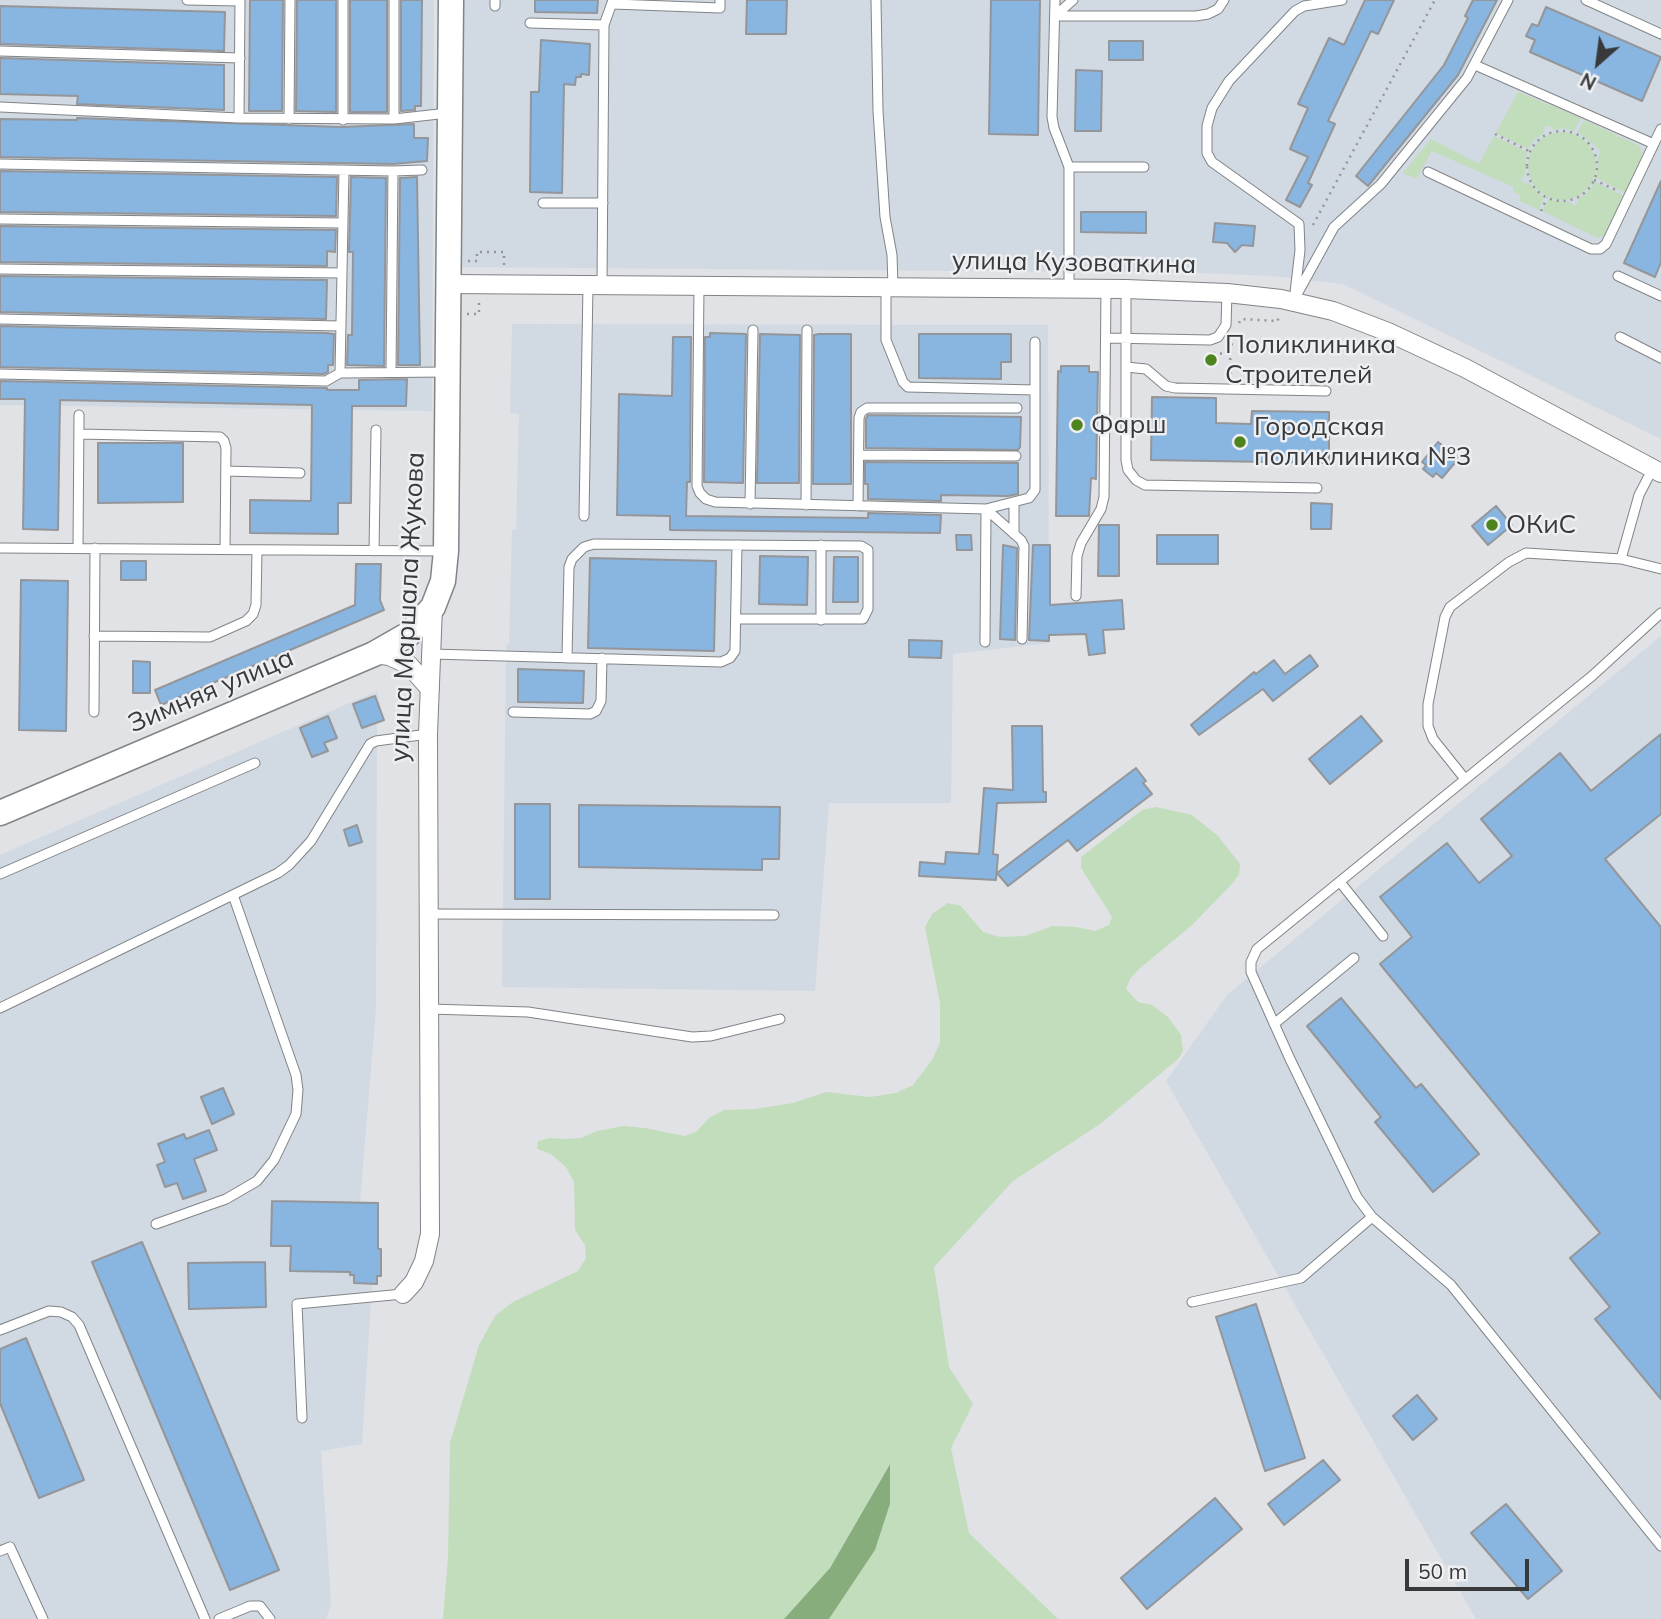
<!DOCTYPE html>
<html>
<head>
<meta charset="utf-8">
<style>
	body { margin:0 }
	#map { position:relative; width:1661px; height:1619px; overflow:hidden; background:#e0e2e5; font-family:Mulish,sans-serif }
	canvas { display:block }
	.north { position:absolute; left:1563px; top:28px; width:70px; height:70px; -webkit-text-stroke:5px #edeff2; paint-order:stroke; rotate:208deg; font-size:19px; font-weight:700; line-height:28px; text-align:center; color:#38393a }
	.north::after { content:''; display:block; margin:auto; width:24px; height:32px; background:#38393a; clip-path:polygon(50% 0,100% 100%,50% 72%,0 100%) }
	.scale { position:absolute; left:1405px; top:1559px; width:124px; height:32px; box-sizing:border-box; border:4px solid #38393a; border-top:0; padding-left:9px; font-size:21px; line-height:24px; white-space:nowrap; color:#38393a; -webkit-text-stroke:5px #edeff2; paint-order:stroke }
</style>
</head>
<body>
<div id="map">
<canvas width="1661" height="1619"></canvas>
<div class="north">N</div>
<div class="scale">50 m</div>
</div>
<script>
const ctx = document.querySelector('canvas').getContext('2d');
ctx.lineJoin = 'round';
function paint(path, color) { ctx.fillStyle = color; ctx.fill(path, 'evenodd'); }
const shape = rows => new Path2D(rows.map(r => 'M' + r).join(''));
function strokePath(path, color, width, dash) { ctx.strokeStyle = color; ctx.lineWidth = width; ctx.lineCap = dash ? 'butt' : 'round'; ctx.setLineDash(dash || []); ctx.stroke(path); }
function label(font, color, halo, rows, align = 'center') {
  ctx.font = font + ' Mulish,sans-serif'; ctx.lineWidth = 5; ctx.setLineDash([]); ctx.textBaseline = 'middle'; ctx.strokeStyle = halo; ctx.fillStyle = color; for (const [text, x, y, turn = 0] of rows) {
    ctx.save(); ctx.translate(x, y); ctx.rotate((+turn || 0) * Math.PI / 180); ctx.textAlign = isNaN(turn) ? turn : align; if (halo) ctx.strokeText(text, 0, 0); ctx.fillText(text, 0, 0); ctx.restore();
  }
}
const built = shape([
	[0,0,434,0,432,411,0,405],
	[463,0,1661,0,1661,439,1343,284,1272,276,1201,273,461,267],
	[512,324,1048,325,1049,643,953,654,951,803,829,803,815,991,502,987,506,655,506,645,509,644,512,530,516,530,519,414,510,413],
	[1661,636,1661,1619,1476,1619,1166,1081,1227,995],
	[377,691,384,720,377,723,376,1008,360,1203,272,1202,271,1246,381,1249,381,1276,377,1276,377,1284,372,1284,362,1444,321,1451,331,1604,326,1619,0,1619,0,855]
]);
const green = shape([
	[1518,92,1581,118,1574,131,1562,128,1553,130,1551,126,1545,126,1544,133,1534,140,1528,149,1496,133],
	[1584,120,1640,146,1642,158,1625,193,1596,178,1598,157,1601,151,1578,132],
	'1528 166a34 34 0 1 1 68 0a34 34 0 1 1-68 0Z',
	[1494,136,1527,152,1525,174,1521,180,1524,183,1529,183,1544,198,1539,210,1520,201,1520,195,1513,192,1514,187,1432,151,1416,179,1403,173,1431,139,1479,164],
	[1595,182,1624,196,1605,235,1598,238,1542,211,1548,200,1570,202,1573,206,1577,205,1578,199,1587,193],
	[1156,807,1192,815,1218,836,1240,864,1239,875,1230,886,1191,926,1139,969,1130,979,1126,989,1138,1002,1152,1005,1168,1017,1181,1035,1183,1051,1178,1059,1100,1124,1013,1181,934,1267,949,1367,973,1404,951,1448,969,1533,1058,1619,829,1619,875,1550,890,1504,889,1465,830,1568,784,1619,443,1619,448,1558,450,1443,479,1345,495,1316,513,1302,578,1271,586,1258,585,1245,575,1230,574,1182,566,1167,551,1154,537,1149,538,1141,550,1138,565,1139,581,1138,597,1131,624,1126,645,1128,684,1136,696,1132,709,1118,724,1110,755,1109,793,1103,826,1092,870,1097,896,1093,913,1085,932,1060,940,1043,940,1003,925,927,932,914,948,903,961,906,983,932,1000,937,1025,936,1052,926,1076,927,1095,931,1109,925,1112,917,1081,868,1081,857,1142,810]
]);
const forest = shape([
	[890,1464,890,1504,875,1550,829,1619,784,1619,830,1568]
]);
const building = shape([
	[250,0,283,0,282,111,249,111,250,0],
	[297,0,336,0,336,112,296,111,297,0],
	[350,0,387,0,387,112,350,112,350,0],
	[401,0,422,0,421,106,415,106,415,110,401,111,401,0],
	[535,0,598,0,597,13,535,12,535,0],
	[747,0,787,0,786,34,746,34,747,0],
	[991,0,1040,0,1038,135,989,134,991,0],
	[1365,0,1394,0,1378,34,1371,31,1328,121,1335,124,1308,183,1312,185,1300,207,1286,200,1308,157,1290,149,1308,108,1298,104,1329,38,1344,45,1365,0],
	[1473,0,1497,0,1458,75,1368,186,1356,176,1444,65,1468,18,1465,16,1473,0],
	[0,6,225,12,224,51,0,44,0,6],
	[1546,7,1661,57,1642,101,1530,52,1535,40,1526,36,1532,24,1538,26,1546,7],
	[541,40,590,44,589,75,581,74,581,77,576,77,575,85,564,84,562,193,530,192,531,92,539,92,541,40],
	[1109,41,1143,41,1143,60,1109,60,1109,41],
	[0,58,224,65,224,110,77,104,78,96,0,94,0,58],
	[1076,70,1102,71,1101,131,1075,131,1076,70],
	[77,118,342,127,414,124,414,138,428,138,427,161,393,164,0,157,0,119,77,120,77,118],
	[0,171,337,177,336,216,0,212,0,171],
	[351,177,386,178,384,366,347,365,348,335,352,335,353,252,349,252,351,177],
	[417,177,420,365,398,365,400,178,417,177],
	[1661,181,1661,262,1655,277,1624,263,1661,181],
	[1081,212,1146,212,1146,233,1081,232,1081,212],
	[1215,223,1255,226,1253,246,1242,245,1235,252,1227,243,1213,242,1215,223],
	[0,226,336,230,335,252,327,251,327,266,0,262,0,226],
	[0,276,327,280,326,319,0,312,0,276],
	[0,326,326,333,334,334,333,365,328,365,328,372,324,374,0,367,0,326],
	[710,333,746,334,743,483,704,482,705,337,710,337,710,333],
	[760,334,800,335,799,483,757,483,760,334],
	[819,334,851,334,851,484,813,484,814,335,819,334],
	[919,334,1011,334,1011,362,1001,362,1001,379,919,378,919,334],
	[673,337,691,337,690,482,687,482,686,516,868,518,868,513,941,515,940,533,670,530,670,516,617,515,619,394,672,396,673,337],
	[1061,366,1089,366,1089,372,1098,372,1096,479,1091,478,1089,516,1056,516,1058,371,1061,372,1061,366],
	[407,379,406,406,352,406,351,503,338,503,338,534,250,533,250,500,311,501,312,405,60,400,58,530,23,529,25,399,0,399,0,381,327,388,327,390,359,390,359,380,407,379],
	[1152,397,1216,398,1216,423,1251,424,1252,411,1329,412,1329,463,1151,460,1152,397],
	[868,415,1021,417,1020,447,1018,450,866,448,866,419,868,415],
	[1438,442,1459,458,1442,478,1436,473,1433,477,1423,469,1426,465,1422,462,1438,442],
	[98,443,183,443,183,502,98,503,98,443],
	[865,462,1018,463,1018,494,1008,496,941,495,941,501,868,499,868,484,865,484,865,462],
	[1311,503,1332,504,1331,529,1311,529,1311,503],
	[1496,506,1512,525,1488,545,1472,526,1496,506],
	[1099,525,1119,525,1119,576,1098,576,1099,525],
	[956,535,971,535,972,550,957,550,956,535],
	[1157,535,1218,535,1218,564,1157,564,1157,535],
	[1003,545,1017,548,1015,640,1000,639,1003,545],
	[1033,545,1050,545,1050,605,1122,600,1124,629,1103,630,1105,653,1089,655,1086,634,1049,635,1049,641,1029,640,1033,545],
	[760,556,808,557,807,605,759,604,760,556],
	[834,557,858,557,858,602,833,602,834,557],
	[590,558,716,561,714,651,588,648,590,558],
	[121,561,146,561,146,580,121,580,121,561],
	[356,564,381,564,380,600,384,610,161,705,155,690,355,605,356,564],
	[21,580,68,581,66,731,19,730,21,580],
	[909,640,942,641,941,658,909,657,909,640],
	[1310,655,1318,666,1273,701,1263,689,1199,735,1191,725,1254,672,1256,674,1274,660,1285,674,1310,655],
	[133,661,150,662,150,693,133,693,133,661],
	[518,669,584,671,583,703,518,702,518,669],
	[375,696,384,720,362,728,353,704,375,696],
	[328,716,337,738,324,743,328,751,312,757,300,728,328,716],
	[1361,716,1382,741,1330,784,1309,759,1361,716],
	[1012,726,1042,726,1043,792,1046,792,1046,802,997,803,993,854,998,855,996,880,919,876,920,862,945,864,946,852,979,854,984,788,1013,790,1012,726],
	[1661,734,1661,814,1605,859,1661,927,1661,1399,1595,1319,1610,1307,1570,1258,1600,1233,1380,964,1412,937,1380,897,1447,843,1479,883,1512,856,1481,819,1560,753,1591,791,1661,734],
	[1136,768,1146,781,1143,783,1152,794,1077,851,1068,840,1008,886,997,873,1136,768],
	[515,804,550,804,550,899,515,899,515,804],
	[579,805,780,807,779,859,762,859,762,870,579,867,579,805],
	[357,825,362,842,349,846,344,830,357,825],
	[1341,998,1416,1088,1421,1084,1479,1154,1433,1192,1375,1122,1381,1117,1307,1026,1341,998],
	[223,1088,234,1114,212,1124,201,1097,223,1088],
	[209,1130,217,1150,194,1159,206,1191,183,1199,177,1183,165,1187,157,1165,165,1162,158,1144,184,1134,186,1139,209,1130],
	[272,1201,378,1203,378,1249,381,1249,381,1276,377,1276,377,1284,354,1283,354,1275,350,1275,350,1272,290,1271,291,1246,271,1246,272,1201],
	[142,1242,279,1570,230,1590,92,1262,142,1242],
	[265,1262,266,1307,189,1309,188,1263,265,1262],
	[1256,1304,1305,1458,1265,1471,1216,1317,1256,1304],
	[26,1338,84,1480,39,1498,0,1403,0,1349,26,1338],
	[1417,1395,1437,1419,1413,1440,1393,1416,1417,1395],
	[1323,1460,1340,1480,1284,1525,1268,1504,1323,1460],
	[1215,1498,1242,1529,1147,1609,1121,1578,1215,1498],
	[1506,1504,1562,1571,1528,1599,1471,1533,1506,1504]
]);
const path = shape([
	'1527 166a35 35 0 1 1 70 0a35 35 0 1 1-70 0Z',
	[1495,134,1529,151],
	[1594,180,1616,190],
	[1541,211,1547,198],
	[1313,225,1435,0],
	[468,261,477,261,477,252,504,252,504,267],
	[467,314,479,314,479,302],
	[1239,323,1241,319,1278,321,1278,316],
	[1230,352,1233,338],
	[1213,353,1230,354,1231,376]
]);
const lane = shape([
	[187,0,240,1],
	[343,0,343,120],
	[876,0,878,111,885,217,892,255,893,287],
	[1055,0,1052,117,1054,128,1069,167,1069,289],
	[1586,0,1661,34],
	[613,4,720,8,720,0],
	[495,6,495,0],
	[1055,16,1196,16,1208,14,1218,9,1224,0],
	[1055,16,1073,0],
	[530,23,604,25],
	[0,51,240,58],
	[1475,65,1654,144],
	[0,107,239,118,240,0],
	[239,118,394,119,394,0],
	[289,119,290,0],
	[394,119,448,113],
	[0,164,393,171,391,371],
	[1069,167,1144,167],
	[393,171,422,170],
	[1428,172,1591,249,1600,249,1606,244,1661,129],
	[543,203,603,203],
	[0,219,342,223],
	[0,269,341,273],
	[1618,276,1661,296],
	[602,286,604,25,613,0],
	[699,286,697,486,700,493,706,499,715,502,986,509,1021,540,1024,546,1022,639],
	[886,286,886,340,903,382,908,387,1035,390],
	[1126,289,1126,460,1128,470,1136,480,1145,485,1317,488],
	[1296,296,1334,227,1381,184,1467,78,1508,0],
	[1294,301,1300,250,1299,224,1212,162,1207,153,1207,126,1212,108,1229,81,1295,11,1304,6,1342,0],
	[0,319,340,326],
	[1620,337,1661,358],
	[1106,338,1210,340,1218,337,1226,325,1227,293],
	[1126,367,1146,369,1166,386,1175,388,1326,391],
	[340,373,344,170],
	[0,374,326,381,340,373,447,372],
	[79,434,220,437,224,441,226,448,225,549],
	[859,455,1016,456],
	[226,471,300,473],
	[1014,503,1014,534],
	[750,504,753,330],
	[806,505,807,330],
	[858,506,859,418,861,412,867,408,1017,408],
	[584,516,588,286],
	[821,545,821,620],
	[0,548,443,551],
	[78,548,79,415],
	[374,551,376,430],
	[1621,559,1639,495,1653,468],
	[1076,596,1077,556,1081,543,1101,509,1104,497,1106,289],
	[1661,613,1592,676,1257,949,1251,962,1251,972,1290,1059,1357,1197,1372,1217,1451,1285,1661,1546],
	[94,636,210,637,246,621,253,614,256,605,257,550],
	[985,642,986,509,1029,498,1035,490,1035,342],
	[431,654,721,662,730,658,735,651,737,545],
	[567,658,569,567,572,559,584,547,594,544,861,546,868,550,868,609,863,619,736,619],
	[94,712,95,548],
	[513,712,590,714,596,711,601,701,602,658],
	[1465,779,1433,739,1428,726,1428,704,1445,617,1450,607,1509,562,1526,553,1621,559,1661,569],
	[0,874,255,763],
	[1340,882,1383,936],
	[429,914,774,915],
	[0,1008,278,873,289,865,311,841,370,744,376,741,428,734],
	[430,1009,528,1012,692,1037,711,1036,780,1019],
	[1274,1024,1354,958],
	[156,1224,226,1199,257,1181,274,1160,296,1114,298,1090,296,1075,233,895],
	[1192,1302,1301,1278,1372,1217],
	[0,1330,49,1311,61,1312,72,1317,79,1325,205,1619],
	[302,1418,297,1304,403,1294],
	[0,1551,10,1547,43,1619],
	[219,1619,250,1606,260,1606,270,1619]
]);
const street = shape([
	[447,284,1126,289,1227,293,1281,299,1333,311,1388,332,1465,368,1661,473],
	[374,654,389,656,409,665,430,689],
	[403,1294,414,1282,424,1261,430,1234,428,734,433,607]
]);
const secondary = shape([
	[0,813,374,654,409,634,433,607,443,581,446,551,451,0]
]);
const markers = [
	[1211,360,7,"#4d841d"],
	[1077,425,7,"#4d841d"],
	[1240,442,7,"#4d841d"],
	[1492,525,7,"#4d841d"]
];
const streetNames = [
	["улица Кузоваткина",1074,263,1],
	["улица Маршала Жукова",408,607,-87],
	["Зимняя улица",211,691,-23]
];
const poiNames = [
	["Поликлиника",1225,345],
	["Строителей",1225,375],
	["Фарш",1091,425],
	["Городская",1254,427],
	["поликлиника №3",1254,457],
	["ОКиС",1506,525]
];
paint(built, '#d1d9e2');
paint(green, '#c2ddbb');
paint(forest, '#87ad7d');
paint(building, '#89b5e1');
strokePath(building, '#949699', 2);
strokePath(lane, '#818486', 11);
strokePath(street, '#818486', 20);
strokePath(secondary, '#818486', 27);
strokePath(path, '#949698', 2.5, [2, 5]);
strokePath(lane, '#fff', 9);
strokePath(street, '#fff', 18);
strokePath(secondary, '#fff', 24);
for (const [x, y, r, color] of markers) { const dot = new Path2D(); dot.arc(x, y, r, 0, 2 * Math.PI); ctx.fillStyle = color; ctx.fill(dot); strokePath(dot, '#edeff2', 2.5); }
label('26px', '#38393a', '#edeff2', streetNames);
label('26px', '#38393a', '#edeff2', poiNames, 'left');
</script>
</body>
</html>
